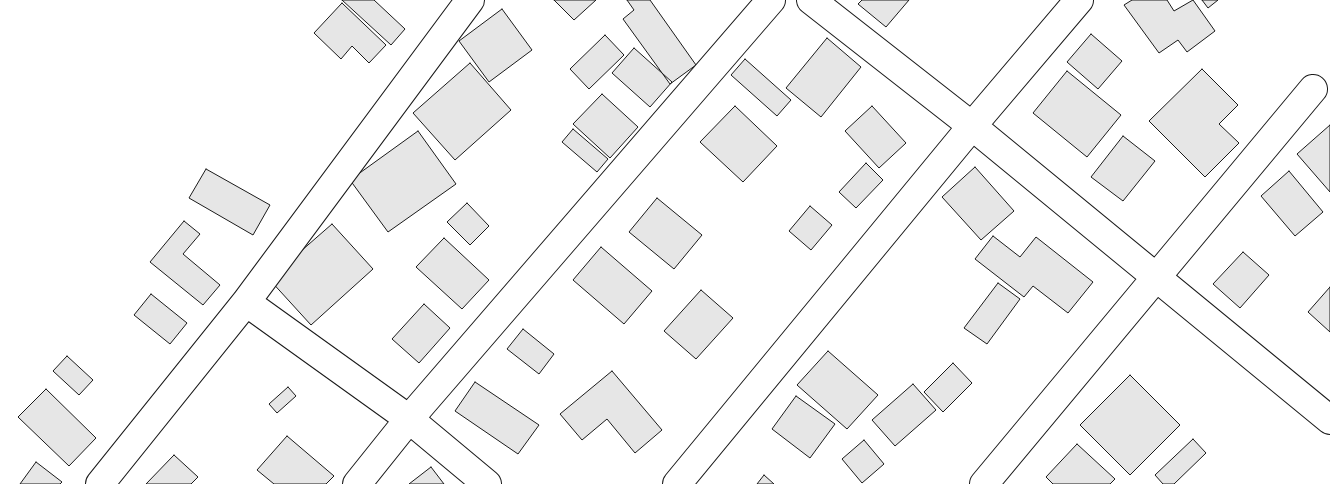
<!DOCTYPE html>
<html>
<head>
<meta charset="utf-8">
<style>
	body { margin:0 }
	canvas { display:block; background:#fff }
</style>
</head>
<body>
<canvas width="1330" height="484"></canvas>
<script>
const ctx = document.querySelector('canvas').getContext('2d');
ctx.lineJoin = 'round';
function paint(path, color) { ctx.fillStyle = color; ctx.fill(path, 'evenodd'); }
const shape = rows => new Path2D(rows.map(r => 'M' + r).join(''));
function strokePath(path, color, width, dash) { ctx.strokeStyle = color; ctx.lineWidth = width; ctx.lineCap = dash ? 'butt' : 'round'; ctx.setLineDash(dash || []); ctx.stroke(path); }
const building = shape([
	[342,0,374,0,405,29,391,45,342,0],
	[554,0,596,0,574,20,554,0],
	[627,0,650,0,696,65,670,84,623,19,634,10,627,0],
	[862,0,909,0,886,27,858,4,862,0],
	[1132,0,1167,0,1174,11,1193,0,1215,31,1187,52,1178,40,1159,53,1124,5,1132,0],
	[1202,0,1218,0,1208,8,1202,0],
	[342,3,386,45,369,63,352,46,341,59,314,33,342,3],
	[502,9,532,50,489,82,459,41,502,9],
	[1091,34,1122,61,1098,89,1067,62,1091,34],
	[605,35,624,55,589,89,570,69,605,35],
	[827,38,861,67,821,117,786,88,827,38],
	[634,48,672,82,650,107,612,73,634,48],
	[745,59,791,100,777,116,731,75,745,59],
	[470,63,511,110,455,160,413,113,470,63],
	[1202,69,1238,105,1219,124,1239,143,1205,177,1149,121,1202,69],
	[1067,71,1121,115,1087,157,1033,113,1067,71],
	[602,94,638,127,610,158,573,124,602,94],
	[735,106,777,146,743,182,700,142,735,106],
	[872,106,906,143,879,168,845,131,872,106],
	[1330,125,1330,192,1297,154,1330,125],
	[573,129,608,159,597,172,562,142,573,129],
	[418,131,456,184,388,232,350,180,418,131],
	[1123,136,1155,161,1123,201,1091,177,1123,136],
	[866,163,883,180,856,208,839,192,866,163],
	[975,167,1014,211,981,240,942,197,975,167],
	[206,169,270,205,253,235,189,198,206,169],
	[1289,171,1323,212,1295,236,1261,196,1289,171],
	[657,198,702,235,674,269,629,232,657,198],
	[467,203,489,226,470,245,447,222,467,203],
	[810,206,832,225,811,250,789,231,810,206],
	[184,221,200,234,183,254,220,285,203,305,150,262,184,221],
	[332,224,373,269,311,325,269,279,332,224],
	[993,236,1020,257,1036,237,1093,282,1068,313,1033,286,1024,297,975,259,993,236],
	[444,238,489,280,462,309,416,267,444,238],
	[601,247,652,291,624,324,573,280,601,247],
	[1243,252,1269,275,1240,308,1213,284,1243,252],
	[998,283,1020,299,987,344,964,328,998,283],
	[1330,287,1330,332,1308,312,1330,287],
	[701,290,733,318,696,359,664,331,701,290],
	[151,294,187,323,170,344,134,315,151,294],
	[424,304,450,328,419,363,392,339,424,304],
	[523,329,554,354,539,374,507,349,523,329],
	[828,351,878,395,847,429,797,385,828,351],
	[67,356,93,380,79,395,53,371,67,356],
	[953,363,972,383,943,412,924,392,953,363],
	[612,371,662,430,635,453,607,419,582,440,560,414,612,371],
	[1130,375,1180,425,1130,475,1080,425,1130,375],
	[475,382,539,425,518,454,455,411,475,382],
	[913,384,936,410,895,446,872,420,913,384],
	[288,387,296,396,277,413,269,404,288,387],
	[46,389,96,438,69,466,18,417,46,389],
	[796,396,835,424,810,458,772,429,796,396],
	[287,436,334,476,326,484,274,484,257,470,287,436],
	[1193,439,1206,453,1174,484,1163,484,1155,475,1193,439],
	[864,440,884,464,862,483,842,459,864,440],
	[1077,444,1115,479,1110,484,1053,484,1046,477,1077,444],
	[174,455,198,477,191,484,146,484,174,455],
	[36,462,62,482,60,484,20,484,36,462],
	[431,467,444,484,409,484,431,467],
	[764,475,774,484,757,484,764,475]
]);
const minor = shape([
	[811,0,972,126,1330,420],
	[246,302,409,419,487,484],
	[100,484,246,302,470,0],
	[357,484,409,419,771,0],
	[677,484,972,126,1079,0],
	[984,484,1313,89]
]);
paint(building, '#e6e6e6');
strokePath(building, '#1a1a1a', 1);
strokePath(minor, '#1a1a1a', 30);
strokePath(minor, '#fff', 28);
</script>
</body>
</html>
